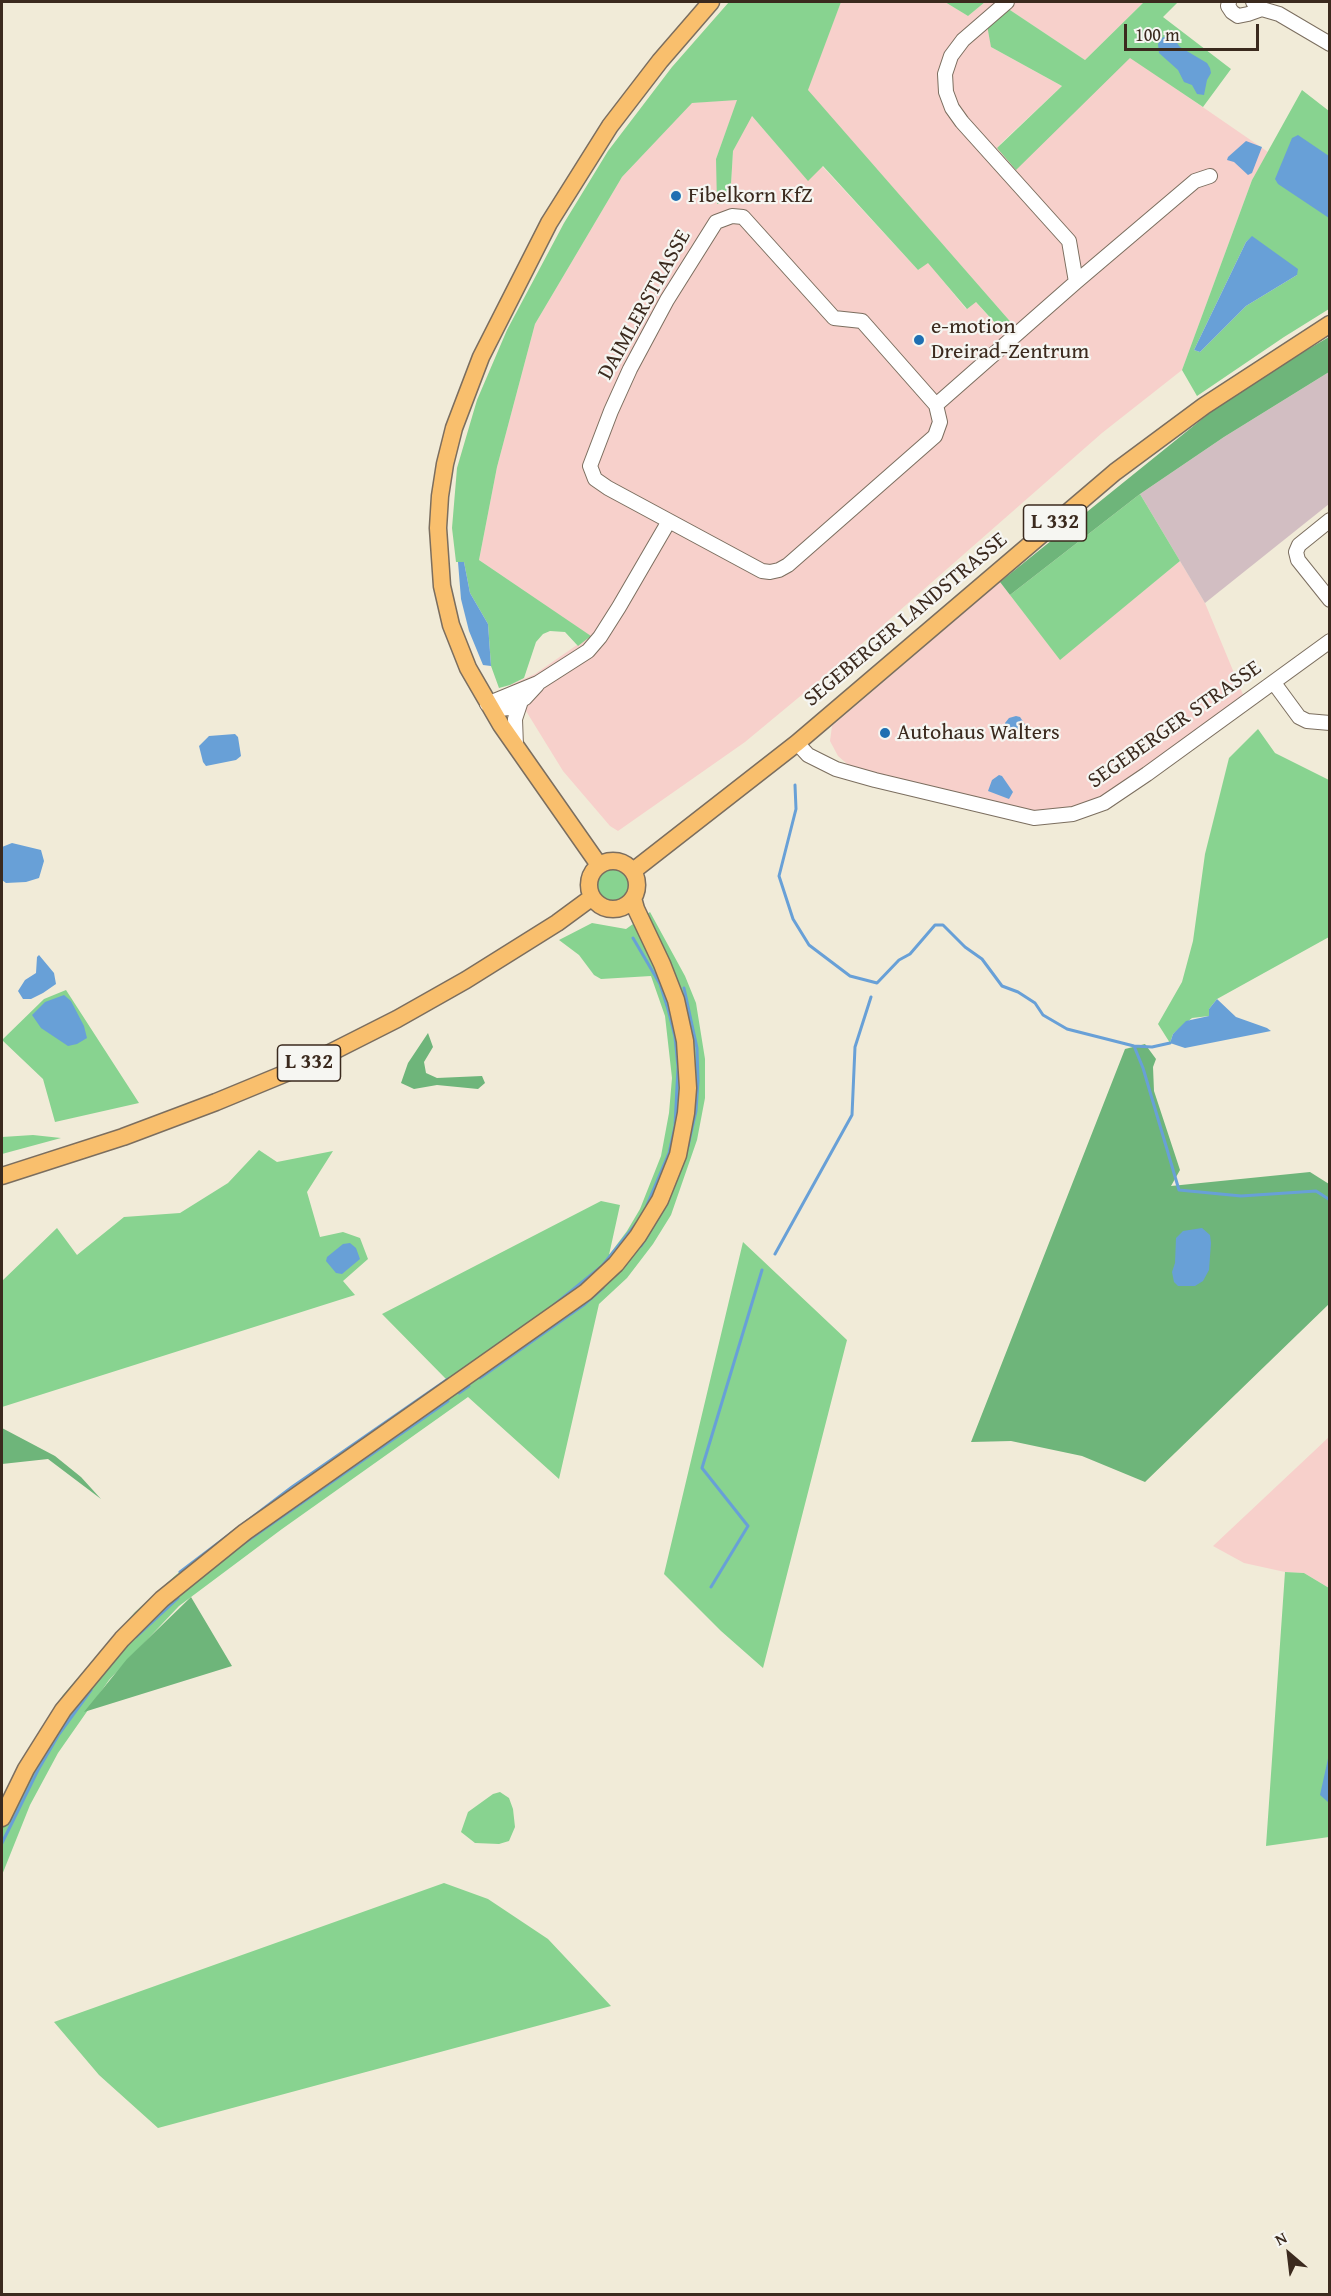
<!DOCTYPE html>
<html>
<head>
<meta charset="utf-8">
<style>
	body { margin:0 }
	#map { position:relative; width:1331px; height:2296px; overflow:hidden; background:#f1ebd8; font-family:"Gentium Book Plus",serif }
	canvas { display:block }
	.frame { position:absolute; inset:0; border:3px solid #3b2a1e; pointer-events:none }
	.north { position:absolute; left:1259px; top:2224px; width:60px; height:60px; -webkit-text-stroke:4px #f6f6f2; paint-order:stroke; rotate:332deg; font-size:16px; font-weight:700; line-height:24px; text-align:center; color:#3b2a1e }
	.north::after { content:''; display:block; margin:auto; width:21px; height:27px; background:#3b2a1e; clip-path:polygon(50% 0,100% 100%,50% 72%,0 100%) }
	.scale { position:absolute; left:1124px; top:24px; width:135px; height:27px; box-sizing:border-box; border:3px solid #3b2a1e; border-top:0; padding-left:8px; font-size:18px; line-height:21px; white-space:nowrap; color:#3b2a1e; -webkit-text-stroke:4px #f6f6f2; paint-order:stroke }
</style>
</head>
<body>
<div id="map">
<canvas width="1331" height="2296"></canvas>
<div class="frame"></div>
<div class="north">N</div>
<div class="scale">100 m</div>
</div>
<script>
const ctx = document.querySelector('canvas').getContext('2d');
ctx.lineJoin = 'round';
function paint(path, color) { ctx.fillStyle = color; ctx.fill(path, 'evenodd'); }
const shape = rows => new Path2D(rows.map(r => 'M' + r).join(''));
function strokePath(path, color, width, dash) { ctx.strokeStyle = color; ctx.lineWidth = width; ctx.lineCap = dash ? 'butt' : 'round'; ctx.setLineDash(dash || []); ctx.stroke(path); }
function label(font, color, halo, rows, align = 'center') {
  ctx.font = font + ' "Gentium Book Plus",serif'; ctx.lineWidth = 4.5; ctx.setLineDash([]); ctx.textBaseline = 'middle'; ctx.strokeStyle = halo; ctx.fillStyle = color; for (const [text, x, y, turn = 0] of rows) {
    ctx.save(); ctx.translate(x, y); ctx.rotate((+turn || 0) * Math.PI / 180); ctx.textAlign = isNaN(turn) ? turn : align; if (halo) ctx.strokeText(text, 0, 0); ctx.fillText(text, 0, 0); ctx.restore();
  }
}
const built = shape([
	[841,2,945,2,968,16,985,2,1144,2,1085,60,1007,8,991,47,1062,86,997,147,1130,57,1268,152,1252,180,1182,370,1102,433,833,669,745,742,618,831,610,826,563,771,510,685,535,674,590,636,479,560,497,467,535,324,622,177,691,103,738,99,716,159,730,201,733,151,751,115,808,180,822,166,918,270,928,262,966,309,975,301,1006,336,1015,327,807,90],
	[1180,561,1205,603,1244,697,1109,800,1035,816,853,769,838,756,830,741,832,726,1000,582,1060,659],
	[1329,1437,1329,1588,1304,1573,1285,1572,1244,1563,1213,1546]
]);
const industrial = shape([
	[1329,372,1329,504,1205,603,1140,494,1224,437]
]);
const green = shape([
	[729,2,841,2,808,90,1015,327,1007,336,976,302,967,309,928,263,918,270,823,166,808,181,752,116,733,151,730,201,717,204,716,159,737,100,692,103,622,177,535,324,497,467,479,560,591,636,578,646,565,632,550,631,543,634,536,642,524,678,510,685,499,688,491,666,488,624,470,593,464,562,456,562,452,528,457,468,477,400,507,330,564,223,608,151,672,67],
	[945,2,985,2,968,16],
	[1144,2,1178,2,1163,17,1231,69,1203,107,1130,58,1016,170,997,148,1062,86,991,47,987,25,1007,8,1085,60],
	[1302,90,1329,111,1329,309,1284,337,1197,396,1182,370,1252,180],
	[1252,237,1297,275,1246,306,1200,352,1194,350,1246,242],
	[1140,494,1180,561,1060,660,1010,595],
	[1258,729,1275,753,1329,780,1329,937,1217,999,1209,1009,1209,1016,1192,1018,1173,1034,1170,1043,1158,1024,1182,982,1193,941,1205,854,1229,758],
	'595 885a18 18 0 1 1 36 0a18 18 0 1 1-36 0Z',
	[650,912,685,976,696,1003,705,1059,705,1098,697,1140,671,1215,653,1244,627,1278,599,1304,559,1479,468,1397,282,1529,179,1606,109,1680,58,1753,30,1805,2,1875,2,1799,17,1768,63,1695,135,1612,177,1574,263,1509,446,1379,382,1314,601,1201,620,1205,609,1255,627,1231,640,1209,661,1156,669,1113,672,1078,665,1016,651,976,601,979,594,975,579,955,559,940,592,923,626,929],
	[66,990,139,1103,55,1122,43,1079,2,1040,44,999],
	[33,1135,61,1138,2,1154,2,1137],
	[259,1150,277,1162,333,1151,307,1192,320,1237,343,1232,360,1238,368,1259,343,1281,355,1295,2,1407,2,1281,57,1228,77,1255,124,1217,180,1213,228,1183],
	[743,1242,847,1340,763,1668,721,1631,664,1574],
	[1285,1572,1304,1573,1329,1588,1329,1837,1266,1846],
	[500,1792,509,1798,513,1809,515,1827,509,1841,499,1844,475,1843,461,1832,468,1812,493,1794],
	[444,1883,488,1899,548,1939,611,2006,158,2128,99,2075,54,2022]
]);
const forest = shape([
	[1329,337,1329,372,1224,437,1140,494,1010,595,1000,582,1212,411,1298,355],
	[428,1033,433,1047,424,1062,426,1073,437,1078,482,1076,485,1083,478,1089,437,1085,414,1089,401,1083,408,1063],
	[1145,1044,1156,1059,1153,1067,1154,1091,1180,1170,1171,1186,1310,1172,1329,1184,1329,1304,1145,1482,1082,1456,1011,1441,971,1442,1125,1049],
	[2,1428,55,1456,81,1477,101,1499,48,1459,2,1464],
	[191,1597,232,1666,84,1712,127,1659]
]);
const water = shape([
	[1168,35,1173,37,1180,47,1207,63,1210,68,1211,73,1207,80,1204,95,1197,94,1192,85,1184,82,1178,70,1159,53,1158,44,1162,38],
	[1298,135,1329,156,1329,218,1278,184,1275,179,1292,138],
	[1246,141,1262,147,1252,173,1248,175,1234,162,1227,160,1228,157],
	[1252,236,1298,269,1297,275,1246,306,1200,352,1194,350,1246,242],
	[458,562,464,562,470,593,488,624,491,666,483,665,469,631,461,599],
	[1016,716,1020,717,1028,729,1018,737,1012,735,1007,729,1005,723,1009,718],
	[235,734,238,737,241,756,236,760,206,766,203,762,199,746,209,736],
	[999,775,1002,776,1013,792,1009,799,988,791,992,780],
	[12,843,41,850,44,861,39,878,26,882,6,883,2,880,2,847],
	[39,955,54,973,56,984,43,993,31,999,23,999,18,991,25,980,36,973,37,957],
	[64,995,71,1001,84,1026,87,1038,77,1044,68,1046,41,1028,32,1015,45,1002],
	[1217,999,1236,1017,1267,1028,1271,1031,1185,1048,1170,1043,1173,1034,1186,1021,1209,1016,1209,1009],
	[1202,1228,1210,1235,1211,1243,1209,1270,1203,1281,1195,1286,1178,1286,1174,1282,1172,1272,1175,1263,1176,1238,1183,1231],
	[350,1243,356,1248,360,1259,342,1274,336,1273,326,1261,327,1257,343,1244],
	[1329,1754,1330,1802,1328,1802,1320,1795]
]);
const stream = shape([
	[795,785,796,809,779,876,793,919,809,945,850,976,877,983,899,960,910,954,935,925,943,925,965,947,982,959,1002,986,1018,992,1035,1003,1043,1015,1067,1029,1134,1046,1152,1047,1170,1043],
	[633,938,660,984,668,1009,675,1037,678,1067,675,1126,669,1153,647,1205],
	[684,988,697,1048,698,1081,696,1111,688,1146],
	[1134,1046,1143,1068,1179,1190,1241,1196,1316,1191,1330,1200],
	[641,1246,661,1213],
	[775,1254,852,1115,855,1047,871,997],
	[554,1305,602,1266,636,1224],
	[480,1378,585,1304,603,1288],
	[459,1393,469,1386],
	[237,1548,448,1401],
	[180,1572,292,1487,448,1379],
	[711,1587,748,1526,702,1468,762,1270],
	[136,1637,178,1598],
	[2,1843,38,1770,59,1734,91,1690]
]);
const minor = shape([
	[1007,2,963,40,951,56,945,74,946,92,952,108,962,122,1069,241,1076,282],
	[1229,2,1228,6,1232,12,1238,16,1248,14,1262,9],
	[1253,2,1262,9,1279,14,1330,44],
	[732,216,743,217,834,318,862,321,936,405,940,422,935,436,788,565,779,570,770,572,762,571,608,488,595,479,590,466,611,411,630,369,667,300,716,222,732,216],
	[936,405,1076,282,1195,181,1210,176],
	[1330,520,1299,545,1296,552,1298,560,1330,600],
	[1274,683,1299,717,1307,721,1330,723],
	[487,704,538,683,588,651,600,637,619,607,669,521],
	[487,704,499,709,509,708,525,698,537,685],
	[797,743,808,755,836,769,875,780,1034,818,1073,814,1104,803,1147,774,1330,641],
	[516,746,515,719,521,701]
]);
const major = shape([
	'589 885a24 24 0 1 1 48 0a24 24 0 1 1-48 0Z',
	[599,865,501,725,468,668,451,625,442,586,438,528,440,496,445,464,454,428,481,357,549,223,610,126,660,61,711,2],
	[633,871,797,743,1115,472,1204,406,1330,324],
	[2,1176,123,1137,216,1102,308,1064,397,1019,466,980,557,923,591,898],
	[2,1818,26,1769,63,1710,122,1639,162,1599,245,1532,586,1292,616,1264,638,1236,660,1200,678,1155,686,1113,688,1088,685,1041,676,1000,662,964,636,909,633,898]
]);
const markers = [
	[676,196,6,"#1f6fb2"],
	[919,340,6,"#1f6fb2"],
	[885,733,6,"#1f6fb2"]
];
const shields = [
	[1055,523,63],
	[309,1063,63]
];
const shieldNames = [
	["L 332",1055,523],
	["L 332",309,1063]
];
const poiNames = [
	["Fibelkorn KfZ",688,196],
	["e-motion",931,327],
	["Dreirad-Zentrum",931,352],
	["Autohaus Walters",897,733]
];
const streetNames = [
	["DAIMLERSTRASSE",645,305,-61],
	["SEGEBERGER LANDSTRASSE",906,620,-40],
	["SEGEBERGER STRASSE",1175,725,-35]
];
paint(built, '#f7d0cb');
paint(industrial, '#d2bec2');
paint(green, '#88d390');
paint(forest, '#6eb57a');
paint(water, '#68a0d7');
strokePath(stream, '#68a0d7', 3);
strokePath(minor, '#7b6e5f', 16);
strokePath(major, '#7b6e5f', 19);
strokePath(minor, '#fff', 14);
strokePath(major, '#f9bf6d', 16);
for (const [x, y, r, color] of markers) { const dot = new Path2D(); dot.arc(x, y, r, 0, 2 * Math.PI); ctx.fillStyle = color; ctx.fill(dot); strokePath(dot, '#f6f6f2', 2); }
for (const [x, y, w] of shields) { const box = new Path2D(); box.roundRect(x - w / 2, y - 18, w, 36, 4.5); ctx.fillStyle = '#f6f6f2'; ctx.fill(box); strokePath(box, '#3b2a1e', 1.5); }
label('bold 21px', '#3b2a1e', null, shieldNames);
label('22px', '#3b2a1e', '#f6f6f2', poiNames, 'left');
label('22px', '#3b2a1e', '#f6f6f2', streetNames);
</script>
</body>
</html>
